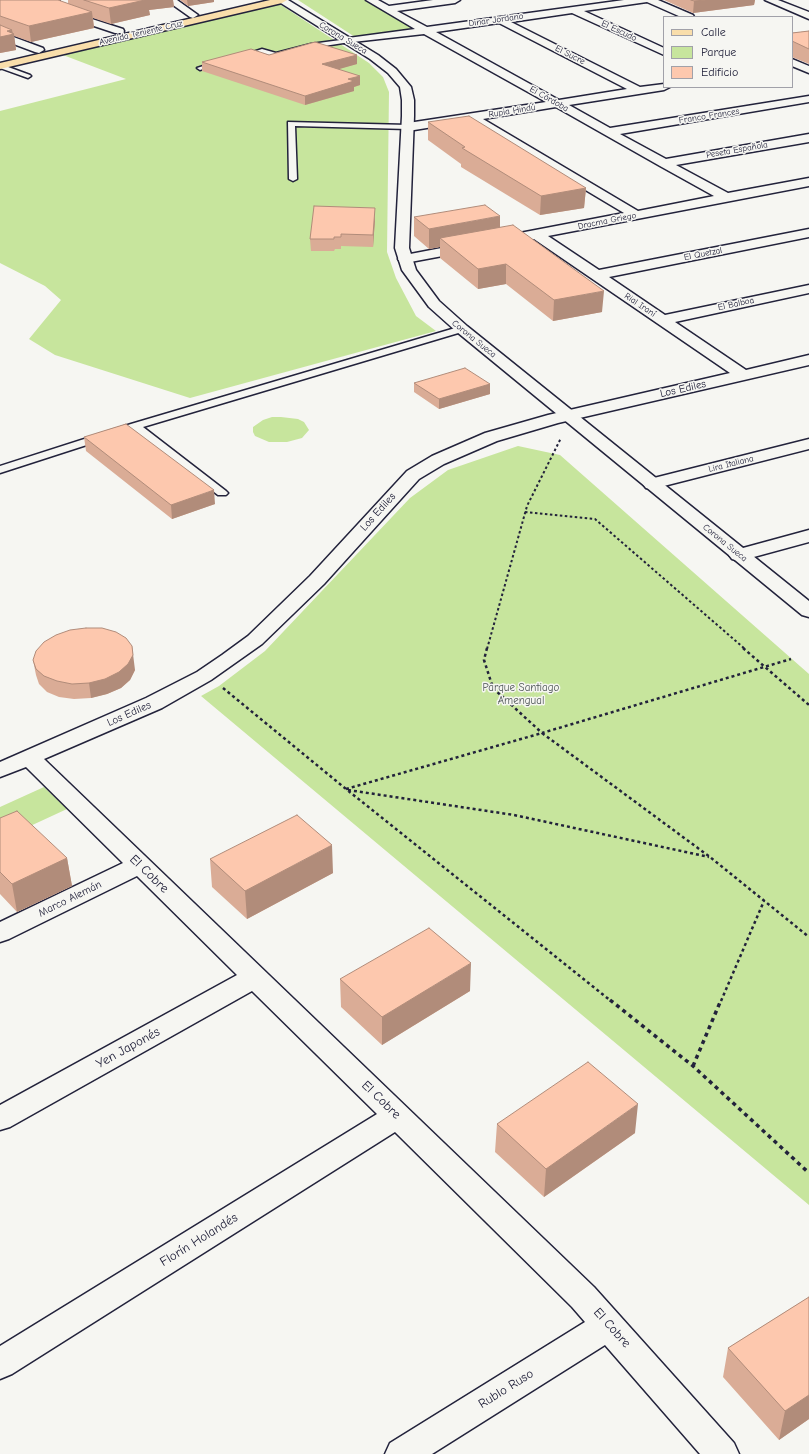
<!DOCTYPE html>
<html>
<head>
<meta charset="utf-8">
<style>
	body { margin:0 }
	#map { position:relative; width:809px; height:1454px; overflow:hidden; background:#f6f6f2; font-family:"Comic Neue",sans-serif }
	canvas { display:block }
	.legend { position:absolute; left:663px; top:16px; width:130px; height:72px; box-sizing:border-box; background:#f6f6f2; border:1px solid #a1a1a9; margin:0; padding:5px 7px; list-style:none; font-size:12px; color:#22223b }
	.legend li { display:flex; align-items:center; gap:8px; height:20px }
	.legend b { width:20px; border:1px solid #a1a1a9 }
</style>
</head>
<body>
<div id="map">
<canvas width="809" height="1454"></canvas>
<ul class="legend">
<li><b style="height:5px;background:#f9deab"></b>Calle</li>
<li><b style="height:11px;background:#c7e59d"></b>Parque</li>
<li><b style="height:11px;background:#fdc8ae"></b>Edificio</li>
</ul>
</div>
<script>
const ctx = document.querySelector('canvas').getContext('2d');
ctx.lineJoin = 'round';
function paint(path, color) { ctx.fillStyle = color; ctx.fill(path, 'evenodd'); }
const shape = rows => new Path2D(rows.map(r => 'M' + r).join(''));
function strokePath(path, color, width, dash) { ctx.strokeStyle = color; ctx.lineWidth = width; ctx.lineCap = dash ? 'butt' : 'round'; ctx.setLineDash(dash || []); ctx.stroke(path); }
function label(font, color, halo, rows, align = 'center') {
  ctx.font = font + ' "Comic Neue",sans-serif'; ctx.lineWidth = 3; ctx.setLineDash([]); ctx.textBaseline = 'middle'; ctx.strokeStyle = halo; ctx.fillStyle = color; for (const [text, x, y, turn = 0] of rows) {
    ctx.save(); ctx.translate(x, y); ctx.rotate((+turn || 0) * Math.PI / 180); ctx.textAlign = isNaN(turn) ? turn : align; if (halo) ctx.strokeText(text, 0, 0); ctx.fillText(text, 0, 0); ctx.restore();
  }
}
const green = shape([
	[298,0,365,0,414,29,355,37],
	[278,3,369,63,383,77,389,92,387,252,396,278,416,316,436,331,190,398,55,355,29,339,61,300,45,286,0,263,0,111,126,79,63,55],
	[272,417,281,417,298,419,304,422,309,430,302,438,287,442,269,442,255,436,253,432,253,427,263,420],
	[518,446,560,455,809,674,809,1205,201,696,219,686,265,651,410,498,448,470],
	[44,787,67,809,0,840,0,807]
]);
const pathFar2 = shape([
	[525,512,595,519,745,649],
	[487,649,527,506,561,438]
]);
const pathFar1 = shape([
	[487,648,484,660,493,688,542,733,791,659],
	[743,648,809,705],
	[223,688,346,789,611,1001],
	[346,789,542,733,710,857,809,937],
	[348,790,514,815,709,857],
	[721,1001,764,901]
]);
const path = shape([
	[610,1000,693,1066,809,1173],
	[693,1066,721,1000]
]);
const lane = shape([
	[348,39,351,41,350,42,311,48,276,57,262,53,241,59,238,57,262,49,276,53,311,44,348,39],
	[219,61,224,62,200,70,197,68,219,61],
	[0,64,30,75,31,76,28,78,0,68,0,64],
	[288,122,408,125,412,127,408,129,295,126,297,179,293,181,289,179,288,122],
	[462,326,465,327,467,329,465,331,143,427,226,491,228,493,226,495,218,495,133,430,0,473,0,466,131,424,462,326]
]);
const street = shape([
	[61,0,71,0,67,11,123,29,124,31,123,33,115,33,61,15,57,11,61,0],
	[166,0,177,0,198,15,193,18,190,17,166,0],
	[366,0,378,0,389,6,433,0,460,0,455,3,397,11,427,27,624,0,658,0,693,15,694,17,681,17,647,2,584,11,664,48,664,55,572,13,511,22,640,87,664,84,664,87,670,87,664,90,569,105,610,128,809,96,809,102,620,134,666,159,809,134,809,142,676,165,728,193,809,178,809,186,548,236,599,270,809,229,809,237,609,277,665,315,809,285,809,293,675,322,746,370,809,355,809,365,558,423,497,441,444,464,419,479,324,584,262,644,211,680,162,708,44,759,594,1287,734,1443,739,1454,700,1454,605,1345,432,1454,385,1454,390,1443,585,1322,572,1307,395,1132,12,1374,0,1379,0,1346,377,1114,252,991,10,1127,0,1130,0,1105,237,975,137,876,9,939,0,942,0,922,123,863,26,767,0,777,0,762,146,698,197,672,222,655,248,636,310,576,407,471,432,456,485,433,548,415,730,373,534,239,405,263,400,262,398,259,400,256,405,255,624,213,470,121,408,131,404,130,402,127,408,123,546,102,424,34,344,43,343,41,344,39,348,38,415,29,366,0],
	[499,23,627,89,559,100,436,32,499,23],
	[556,107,660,166,714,196,638,211,483,119,556,107],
	[0,32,43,48,44,50,39,53,35,52,0,39,0,32],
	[792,59,809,66,809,73,792,66,792,59],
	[809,439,809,449,652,489,646,488,643,484,646,480,809,439],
	[809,530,809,542,739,561,732,559,729,555,732,551,809,530]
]);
const secondary = shape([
	[276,0,288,0,378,55,396,69,411,87,414,100,414,116,409,248,416,270,439,301,467,326,809,601,809,617,802,615,457,332,429,307,402,270,395,248,402,116,402,100,400,87,388,73,370,59,276,0],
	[765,0,778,0,809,12,809,19,765,0]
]);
const primary = shape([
	[270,0,287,0,282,3,0,69,0,63,270,0]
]);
const wall = shape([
	[0,0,60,0,60,1,68,4,68,0,173,0,174,7,149,10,150,15,111,24,93,18,94,28,31,42,14,36,16,50,0,53],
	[180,0,214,0,214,2,188,6],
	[664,0,755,0,754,5,693,13],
	[809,31,809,64,792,57,792,33],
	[357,55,357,64,338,69,360,85,354,87,354,91,305,105,202,71,202,62],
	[428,122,586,188,584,208,540,215,461,167,461,164,428,140],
	[414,217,500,227,602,312,553,321,506,284,478,289,440,258,440,247,429,249,414,236],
	[375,219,373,247,341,246,341,249,335,249,334,251,311,251,310,239],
	[414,383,490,384,490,394,439,409,414,392],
	[84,437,215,504,172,519,86,451],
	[33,660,135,670,130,680,121,688,107,694,91,698,74,699,59,697,47,692,39,684,36,675],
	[0,818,67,858,72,886,17,912,0,894],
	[210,859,333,873,247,919,212,887],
	[340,979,470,991,382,1045,341,1007],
	[497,1124,635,1133,544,1197,495,1152],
	[809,1297,809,1419,779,1440,723,1377,728,1348]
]);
const shadedWall = shape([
	[144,0,173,0,174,7,149,10,150,15,111,24,109,8],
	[187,0,214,0,214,2,188,6],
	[706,0,755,0,754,5,693,13,694,1],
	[92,12,94,28,31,42,29,26],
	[12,30,13,34,14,34,16,50,0,53,0,37,7,31],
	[357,55,357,64,322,74,322,64],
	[360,76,360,85,354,87,354,91,305,105,305,96,348,79],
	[586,188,584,208,540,215,541,196],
	[375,208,375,219,373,247,373,235],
	[500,216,500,235,440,238,440,247,429,249,429,229],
	[506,264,506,284,478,289,478,269],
	[604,291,602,312,553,321,554,300],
	[490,384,490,394,439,409,439,399],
	[214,490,215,504,172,519,171,505],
	[132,646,135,670,130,680,121,688,107,694,91,698,89,683],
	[332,845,333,873,247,919,245,891],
	[67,858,72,886,17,912,12,884],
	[471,963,470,991,382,1045,382,1017],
	[638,1104,635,1133,544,1197,546,1169],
	[809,1395,809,1419,779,1440,785,1411]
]);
const building = shape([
	[0,0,58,0,92,12,29,26,0,16,0,0],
	[84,0,145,0,109,8,84,0],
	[691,0,706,0,694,1,691,0],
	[0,25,12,30,7,31,14,34,0,37,0,25],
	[809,31,809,49,792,41,792,33,809,31],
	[315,42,357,55,322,64,360,76,348,79,354,81,305,96,202,62,251,49,269,55,315,42],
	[469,116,586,188,541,196,462,148,465,147,428,122,469,116],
	[485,205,500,216,429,229,414,217,485,205],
	[314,206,375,208,373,235,341,234,341,237,334,237,334,239,310,239,314,206],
	[513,225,604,291,554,300,506,264,478,269,440,238,513,225],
	[465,368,490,384,439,399,414,383,465,368],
	[126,424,214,490,171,505,84,437,126,424],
	[86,628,102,628,116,632,126,638,132,646,133,655,128,664,119,672,105,679,89,683,72,684,57,681,44,676,36,669,33,660,36,651,44,642,56,635,70,630,86,628],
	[17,811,67,858,12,884,0,872,0,818,17,811],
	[297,815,332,845,245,891,210,859,297,815],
	[429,928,471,963,382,1017,340,979,429,928],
	[588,1062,638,1104,546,1169,497,1124,588,1062],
	[809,1297,809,1395,785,1411,728,1348,809,1297]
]);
const farStreetnames = [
	["Dinar Jordano",496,20,-8],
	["El Escudo",619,31,25],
	["Avenida Teniente Cruz",141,33,-13],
	["Corona Sueca",343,38,31],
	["El Sucre",570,55,27],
	["El Córdoba",549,99,29],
	["Rupia Hindú",512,111,-9],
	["Franco Frances",709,116,-9],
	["Peseta Española",737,150,-10],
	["Dracma Griego",607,221,-11],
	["El Quetzal",703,254,-11],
	["El Balboa",736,304,-12],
	["Rial Iraní",640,305,34],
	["Corona Sueca",474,339,39],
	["Lira Italiana",731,464,-14],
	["Corona Sueca",725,543,39]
];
const streetNames = [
	["Los Ediles",683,389,-13],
	["Los Ediles",378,512,-48],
	["Los Ediles",129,714,-24],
	["Marco Alemán",70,899,-26]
];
const parkNames = [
	["Parque Santiago",521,688],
	["Amengual",521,701]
];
const nearStreetnames = [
	["El Cobre",149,874,44],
	["Yen Japonés",128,1048,-29],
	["El Cobre",381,1100,44],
	["Florín Holandés",199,1240,-32],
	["El Cobre",612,1328,48],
	["Rublo Ruso",506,1389,-32]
];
paint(green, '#c7e59d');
strokePath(lane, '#22223b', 3);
strokePath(street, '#22223b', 3);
strokePath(secondary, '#22223b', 3);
strokePath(primary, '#22223b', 3);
strokePath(pathFar2, '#22223b', 2, [2.5, 2.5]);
strokePath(pathFar1, '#22223b', 2.5, [3, 3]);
strokePath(path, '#22223b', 3.5, [4, 4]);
paint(lane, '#f6f6f2');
paint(street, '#f6f6f2');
paint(secondary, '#f6f6f2');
paint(primary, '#f9deab');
paint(wall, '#daac96');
paint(shadedWall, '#b18c7a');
paint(building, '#fdc8ae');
strokePath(building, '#b18c7a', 1);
label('9px', '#22223b', '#f6f6f2', farStreetnames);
label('11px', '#22223b', '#f6f6f2', streetNames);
label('11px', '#4b5354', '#f6f6f2', parkNames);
label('13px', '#22223b', '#f6f6f2', nearStreetnames);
</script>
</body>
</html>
